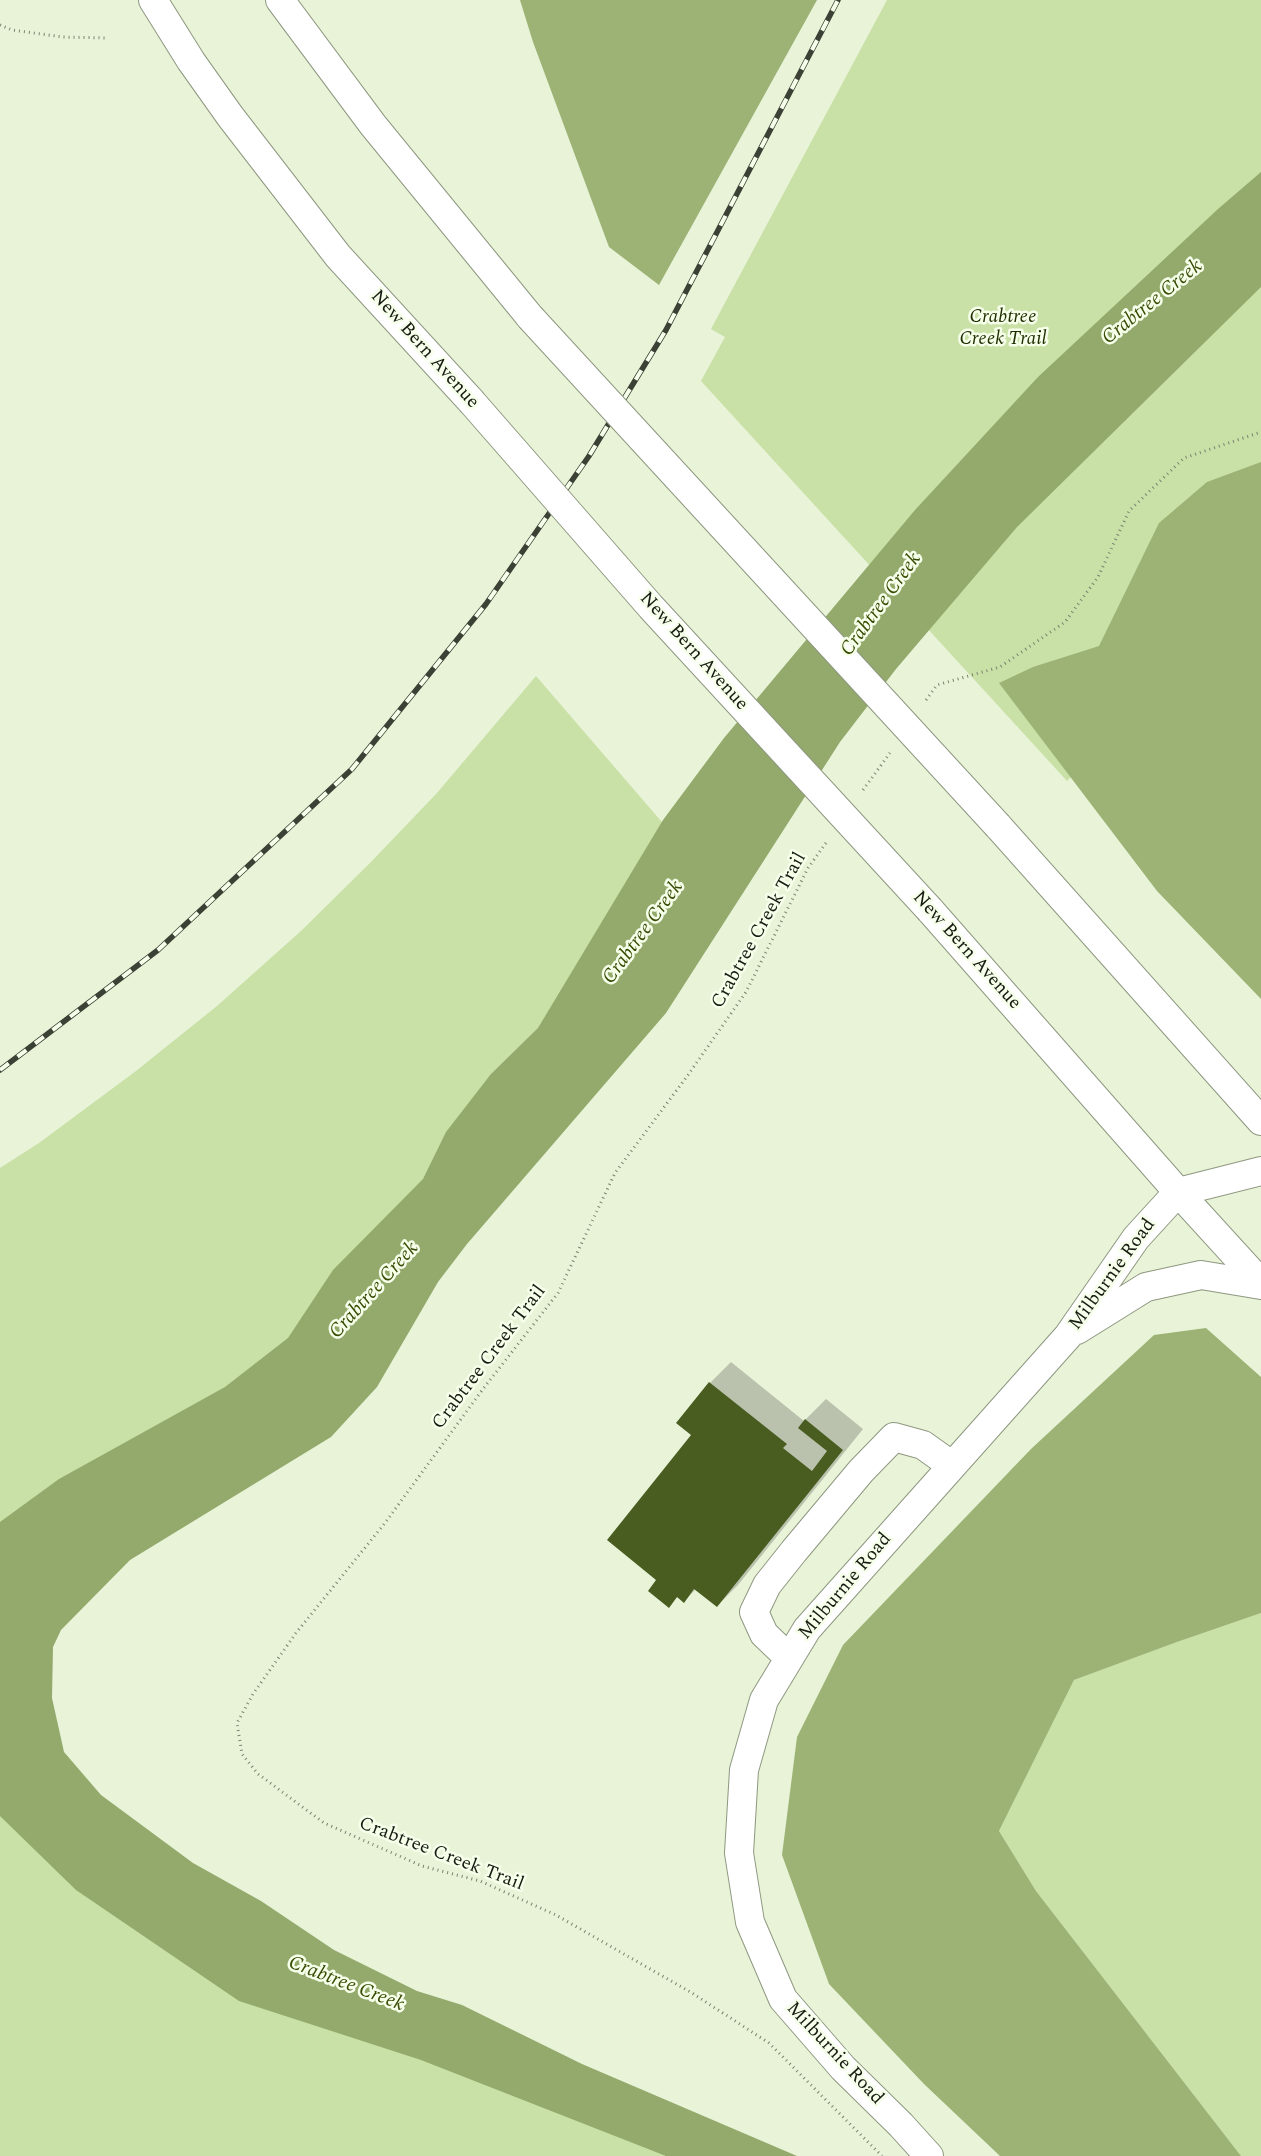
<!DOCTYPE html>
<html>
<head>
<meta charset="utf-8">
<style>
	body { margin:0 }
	canvas { display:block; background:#e8f3d8 }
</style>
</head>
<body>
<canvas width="1261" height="2156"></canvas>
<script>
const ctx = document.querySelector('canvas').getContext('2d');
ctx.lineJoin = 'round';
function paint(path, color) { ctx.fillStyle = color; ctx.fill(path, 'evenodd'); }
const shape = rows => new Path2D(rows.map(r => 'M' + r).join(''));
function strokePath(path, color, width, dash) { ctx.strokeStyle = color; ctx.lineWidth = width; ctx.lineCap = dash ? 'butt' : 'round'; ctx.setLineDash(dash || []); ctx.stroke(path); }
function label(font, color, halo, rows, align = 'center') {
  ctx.font = font + ' Spectral,serif'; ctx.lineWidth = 5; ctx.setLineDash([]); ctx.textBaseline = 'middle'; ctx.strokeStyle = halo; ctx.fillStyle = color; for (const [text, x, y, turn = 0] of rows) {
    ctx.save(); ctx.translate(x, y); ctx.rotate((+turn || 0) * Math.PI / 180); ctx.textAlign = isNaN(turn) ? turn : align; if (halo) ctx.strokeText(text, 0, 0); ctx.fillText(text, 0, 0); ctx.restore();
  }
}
const green = shape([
	[887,0,1261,0,1261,587,1067,781,701,381,725,337,711,329],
	[536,676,711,879,498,1168,0,1586,0,1168,39,1143,136,1071,217,1006,301,931,370,863,437,793],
	[1261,1613,1261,2156,1241,2156,1036,1891,999,1831,1074,1680,1177,1642],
	[0,1717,24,1797,733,2156,0,2156]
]);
const forest = shape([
	[520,0,817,0,659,285,609,247,533,42],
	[1261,462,1261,999,1157,891,999,683,1033,667,1099,646,1159,523,1207,482],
	[1206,1328,1261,1377,1261,1613,1177,1642,1074,1680,999,1831,1036,1891,1241,2156,1000,2156,924,2084,829,1984,782,1855,797,1737,843,1645,1031,1449,1154,1335]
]);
const water = shape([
	[1261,172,1261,287,1017,527,896,669,840,742,666,1013,467,1244,438,1282,377,1387,331,1437,130,1560,61,1630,53,1647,52,1698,64,1752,101,1795,193,1863,261,1901,334,1950,417,1991,462,2005,582,2064,797,2156,666,2156,421,2060,239,2001,76,1890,0,1816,0,1522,59,1479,225,1387,288,1338,333,1270,423,1179,446,1132,491,1074,538,1028,663,820,724,738,915,510,1038,377,1218,209]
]);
const shadow = shape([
	[731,1362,804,1421,826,1399,863,1429,738,1585,717,1606,696,1589,684,1601,678,1596,669,1606,658,1579,693,1435,678,1423,710,1383]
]);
const building = shape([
	[709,1382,787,1444,783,1448,812,1471,827,1451,798,1428,805,1419,843,1450,717,1607,694,1589,684,1603,677,1597,669,1608,648,1591,656,1580,607,1540,691,1435,676,1423]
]);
const path = shape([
	[0,25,12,30,63,37,106,38],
	[926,700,937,685,1000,667,1065,622,1098,577,1129,511,1184,458,1261,432],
	[863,790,890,753],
	[826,843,808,868,746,992,688,1075,615,1173,558,1293,483,1389,385,1523,296,1633,253,1694,237,1723,242,1754,258,1774,324,1823,422,1866,480,1881,556,1915,692,1993,769,2043,882,2156]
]);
const minor = shape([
	[1077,1330,1146,1287,1201,1275,1261,1285],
	[789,1658,764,1634,754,1612,767,1585,794,1551,861,1471,894,1437,923,1445,951,1465],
	[929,2156,901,2125,843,2068,783,1999,750,1922,739,1853,744,1770,764,1700,807,1629,1068,1336,1136,1238,1178,1192]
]);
const major = shape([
	[153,0,191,61,230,116,338,256,471,401],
	[280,0,373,125,530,317],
	[998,826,1261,1121],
	[930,910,1178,1192,1261,1283],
	[1178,1192,1261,1171]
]);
const rail = shape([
	[0,1070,158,950,352,769,486,604,589,456,666,330,838,0]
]);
const majorBridge = shape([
	[530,317,998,826],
	[471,401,651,607,930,910]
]);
const parkNames = [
	["Crabtree",1003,318],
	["Creek Trail",1003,340]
];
const streetNames = [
	["New Bern Avenue",424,350,48],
	["New Bern Avenue",693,652,48],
	["Crabtree Creek Trail",760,931,-61],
	["New Bern Avenue",966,951,48],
	["Milburnie Road",1113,1275,-54],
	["Crabtree Creek Trail",490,1358,-53],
	["Milburnie Road",846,1587,-50],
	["Crabtree Creek Trail",441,1855,21],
	["Milburnie Road",834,2054,47]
];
const waterNames = [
	["Crabtree Creek",1153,303,-39],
	["Crabtree Creek",882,605,-54],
	["Crabtree Creek",644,933,-54],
	["Crabtree Creek",375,1291,-48],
	["Crabtree Creek",346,1985,21]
];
paint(green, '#c9e0a6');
paint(forest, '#9cb375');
paint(water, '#93aa6c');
paint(shadow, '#0003');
paint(building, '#495d21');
strokePath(minor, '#8e9880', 30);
strokePath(major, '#8e9880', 30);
strokePath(path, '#7c8371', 3, [1, 4]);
strokePath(minor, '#fff', 28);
strokePath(major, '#fff', 28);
strokePath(rail, '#3c4135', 5.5);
strokePath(rail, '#f6ffea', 4, [11]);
strokePath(majorBridge, '#8e9880', 30, []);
strokePath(majorBridge, '#fff', 28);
label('italic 19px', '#212e00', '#f6ffea', parkNames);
label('19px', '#171b12', '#f6ffea', streetNames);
label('italic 20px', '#394c04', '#f6ffea', waterNames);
</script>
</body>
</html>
